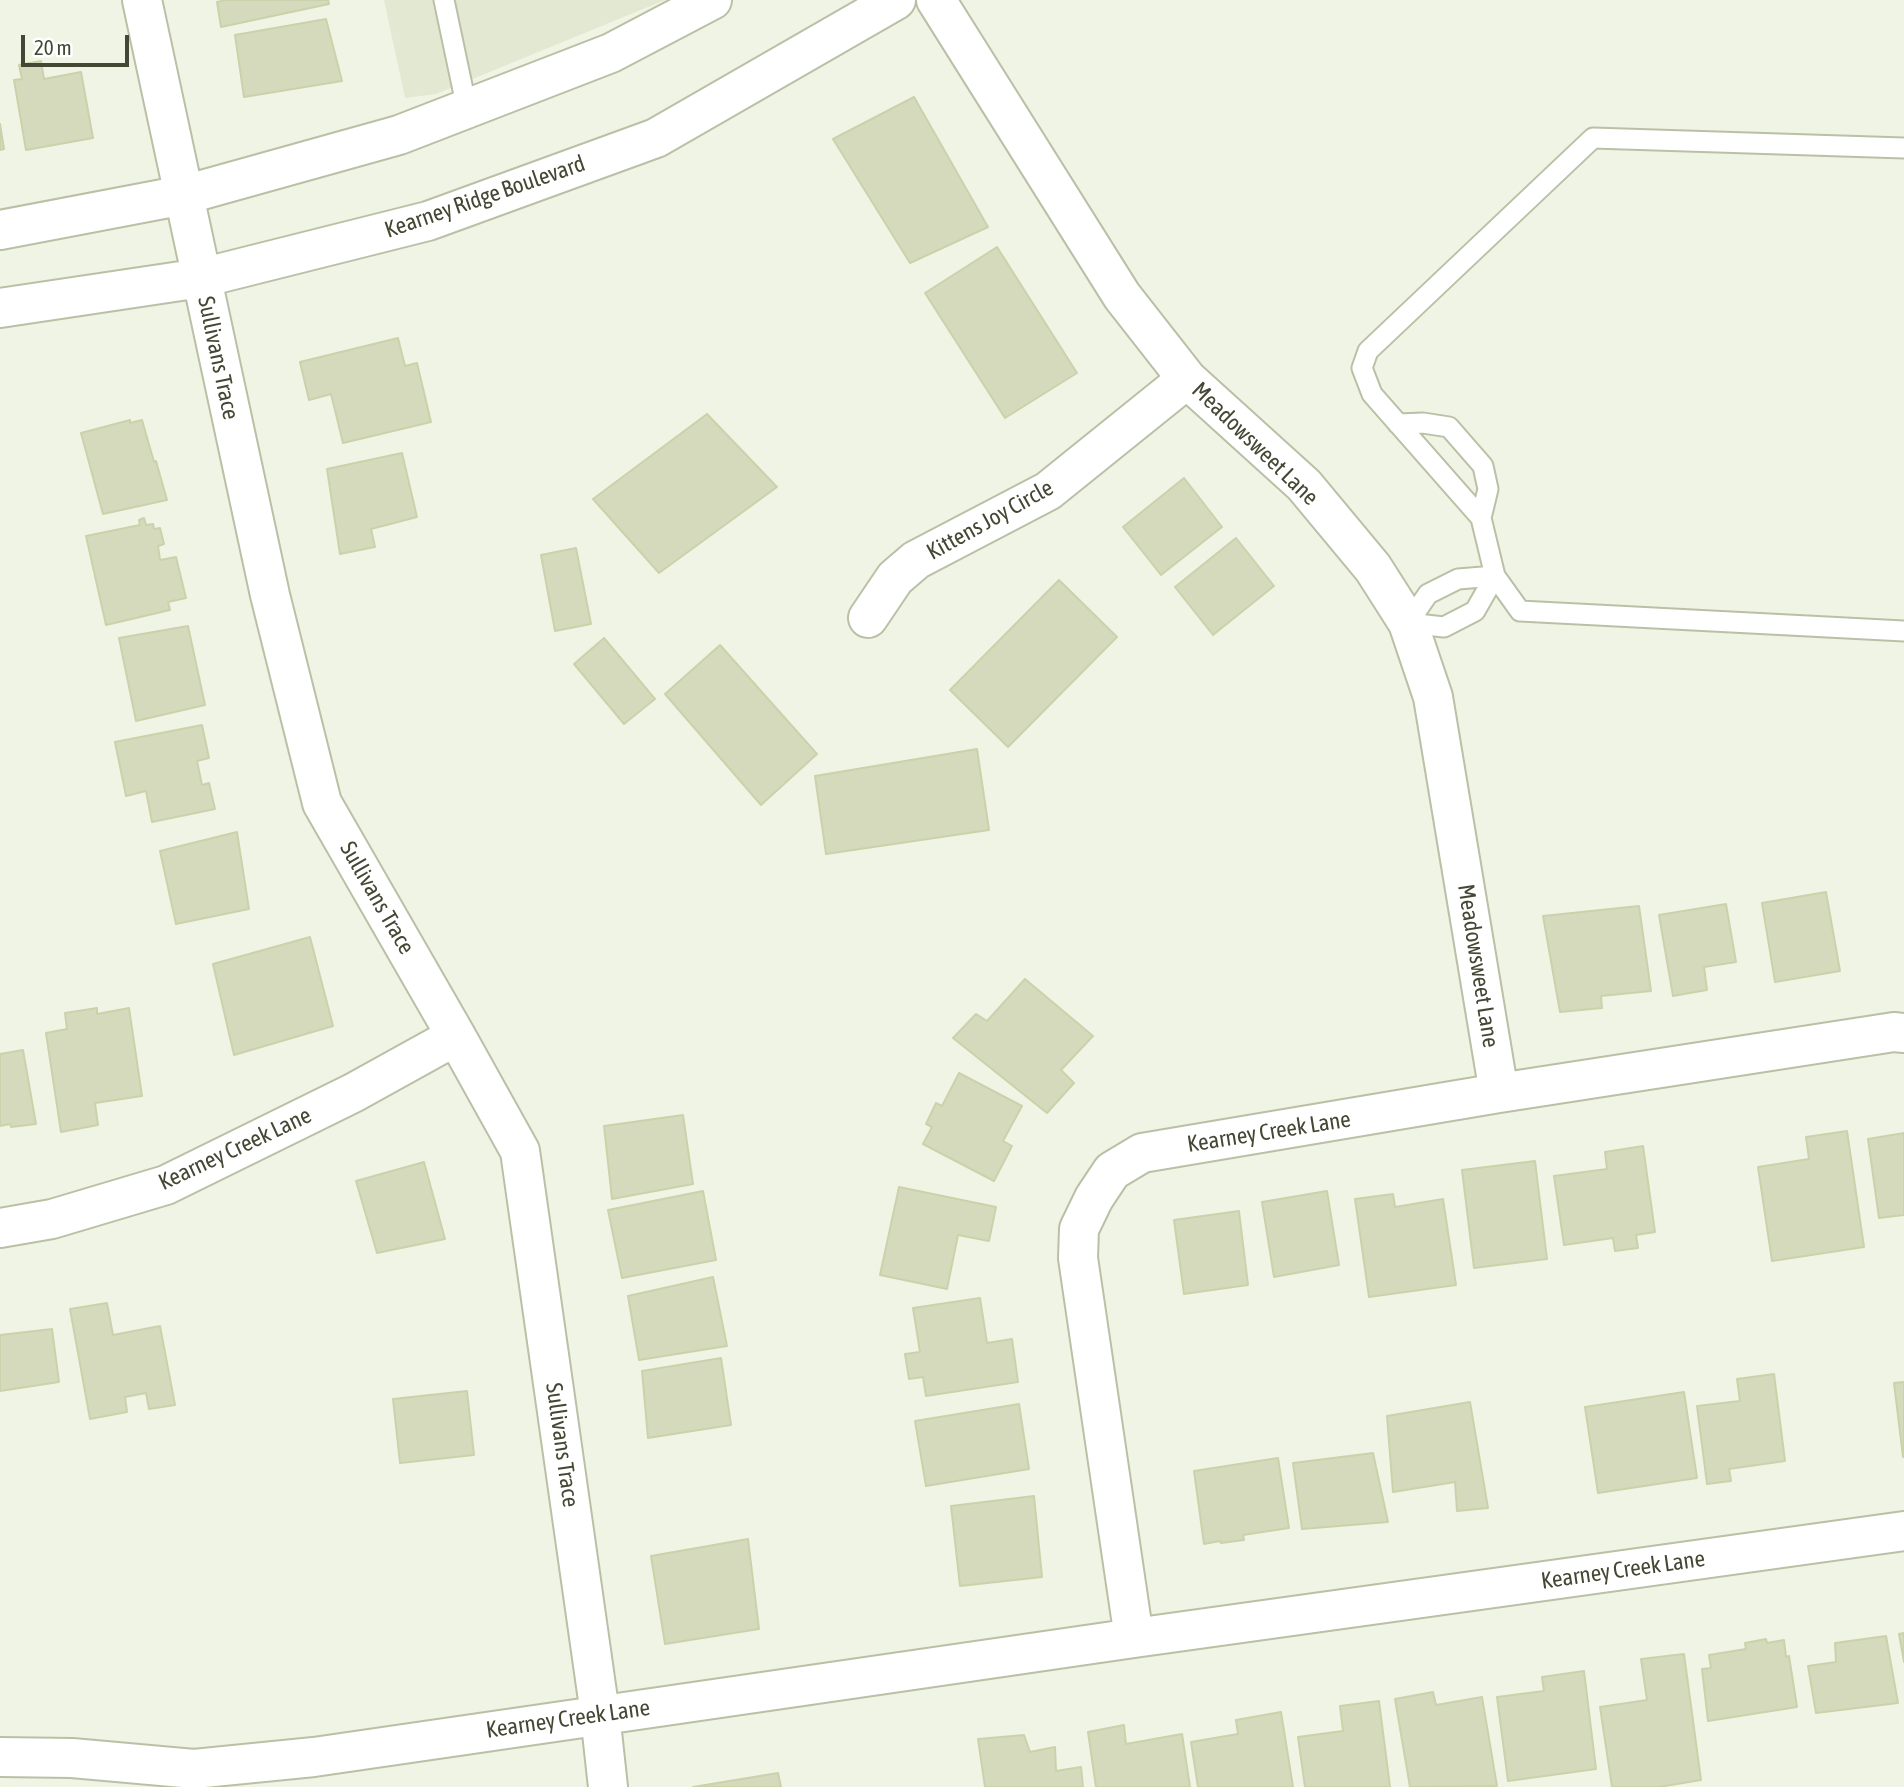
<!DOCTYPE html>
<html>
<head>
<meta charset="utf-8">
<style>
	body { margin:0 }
	#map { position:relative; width:1904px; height:1787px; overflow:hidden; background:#f0f4e4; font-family:"Asap Condensed",sans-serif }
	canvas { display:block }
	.scale { position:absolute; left:21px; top:35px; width:108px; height:32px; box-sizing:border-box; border:4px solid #434733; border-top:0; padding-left:9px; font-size:21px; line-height:24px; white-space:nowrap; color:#434733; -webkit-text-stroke:5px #fff; paint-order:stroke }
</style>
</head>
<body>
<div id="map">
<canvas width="1904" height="1787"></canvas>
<div class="scale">20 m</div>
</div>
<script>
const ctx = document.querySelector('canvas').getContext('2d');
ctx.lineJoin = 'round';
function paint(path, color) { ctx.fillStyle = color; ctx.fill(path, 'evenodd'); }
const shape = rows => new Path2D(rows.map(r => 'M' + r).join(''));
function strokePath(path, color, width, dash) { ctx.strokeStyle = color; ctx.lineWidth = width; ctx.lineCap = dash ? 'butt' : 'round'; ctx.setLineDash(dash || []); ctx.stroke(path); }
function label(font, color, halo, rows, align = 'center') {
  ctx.font = font + ' "Asap Condensed",sans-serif'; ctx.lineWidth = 5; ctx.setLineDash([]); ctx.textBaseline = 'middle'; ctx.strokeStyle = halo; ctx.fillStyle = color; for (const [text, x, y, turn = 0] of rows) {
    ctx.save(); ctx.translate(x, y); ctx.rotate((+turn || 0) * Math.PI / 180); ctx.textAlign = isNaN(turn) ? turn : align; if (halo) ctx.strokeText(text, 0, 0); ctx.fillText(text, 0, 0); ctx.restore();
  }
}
const residential = shape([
	[384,0,665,0,436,94,405,98]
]);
const building = shape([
	[226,0,328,0,329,4,221,27,217,2,226,0],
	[326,19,342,81,244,97,235,35,326,19],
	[41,61,44,79,81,72,93,138,26,150,14,80,22,79,19,65,41,61],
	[914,97,988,227,910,263,833,139,914,97],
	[0,124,4,149,0,150,0,124],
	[997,247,1077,373,1005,418,925,293,997,247],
	[398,338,405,366,417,363,431,422,343,443,331,394,309,400,300,362,398,338],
	[707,414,777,487,659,573,593,499,707,414],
	[130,420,130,423,142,420,154,462,156,461,167,500,103,514,81,433,130,420],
	[402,453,417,517,371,529,375,547,340,554,327,469,402,453],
	[1184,478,1222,527,1161,575,1123,527,1184,478],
	[144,518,146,525,153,524,154,529,160,528,164,544,158,546,160,560,176,557,186,598,168,602,170,610,106,625,86,536,140,525,139,520,144,518],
	[1236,538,1274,586,1213,635,1175,587,1236,538],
	[576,548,591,624,555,631,541,555,576,548],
	[1059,580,1117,637,1008,747,950,690,1059,580],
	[188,626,205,705,136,721,119,638,188,626],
	[604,638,655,699,624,724,574,664,604,638],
	[720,645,817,754,761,805,665,694,720,645],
	[202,725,209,758,197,761,202,785,209,783,215,809,152,822,146,791,126,796,115,742,202,725],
	[977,749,989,830,826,854,815,776,977,749],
	[237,832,249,909,176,924,160,851,237,832],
	[1826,892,1840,971,1775,982,1762,903,1826,892],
	[1726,904,1736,962,1704,967,1707,990,1673,996,1659,915,1726,904],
	[1639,906,1651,991,1601,996,1602,1008,1560,1012,1543,916,1639,906],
	[310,937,333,1026,234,1055,213,964,310,937],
	[1025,979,1093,1036,1061,1070,1074,1083,1047,1113,953,1038,976,1014,987,1021,1025,979],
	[97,1008,97,1014,129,1008,142,1096,95,1103,98,1125,61,1132,46,1033,67,1029,65,1013,97,1008],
	[23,1050,36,1124,11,1127,10,1124,0,1126,0,1054,23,1050],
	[959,1073,1022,1106,1003,1141,1012,1146,994,1181,923,1144,932,1127,926,1124,936,1103,942,1106,959,1073],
	[683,1115,693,1184,612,1199,604,1126,683,1115],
	[1847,1131,1864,1247,1772,1261,1758,1167,1809,1159,1806,1137,1847,1131],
	[1904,1133,1904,1215,1879,1218,1868,1139,1904,1133],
	[1643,1146,1655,1232,1636,1235,1638,1248,1615,1251,1613,1238,1564,1245,1554,1176,1607,1169,1605,1152,1643,1146],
	[1535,1161,1547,1259,1474,1268,1462,1170,1535,1161],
	[424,1162,445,1239,377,1253,356,1181,424,1162],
	[899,1187,996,1207,989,1241,958,1235,947,1289,880,1275,899,1187],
	[703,1191,716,1260,622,1278,608,1210,703,1191],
	[1327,1191,1339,1265,1274,1277,1262,1202,1327,1191],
	[1393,1194,1395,1207,1443,1199,1456,1285,1369,1297,1355,1199,1393,1194],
	[1239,1211,1248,1285,1184,1294,1174,1220,1239,1211],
	[713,1277,727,1346,639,1360,628,1296,713,1277],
	[980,1298,987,1343,1012,1339,1018,1382,926,1396,923,1377,909,1379,905,1354,920,1352,913,1308,980,1298],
	[107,1303,113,1335,160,1326,175,1405,149,1409,146,1393,125,1397,127,1412,90,1419,70,1309,107,1303],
	[52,1329,59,1382,0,1391,0,1335,52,1329],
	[721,1358,731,1425,648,1438,642,1371,721,1358],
	[1774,1374,1785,1461,1729,1469,1731,1481,1707,1484,1697,1406,1740,1401,1737,1379,1774,1374],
	[1904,1382,1904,1457,1903,1457,1894,1383,1904,1382],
	[467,1391,474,1455,400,1463,393,1399,467,1391],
	[1684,1392,1697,1478,1598,1493,1585,1407,1684,1392],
	[1470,1402,1488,1508,1457,1511,1455,1482,1393,1492,1387,1416,1470,1402],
	[1019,1404,1029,1469,926,1486,915,1421,1019,1404],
	[1373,1453,1388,1522,1302,1529,1293,1463,1373,1453],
	[1278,1458,1289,1528,1243,1535,1244,1540,1221,1543,1220,1541,1204,1544,1194,1471,1278,1458],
	[1034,1496,1042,1577,960,1586,951,1506,1034,1496],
	[748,1539,759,1629,665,1644,651,1556,748,1539],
	[1904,1633,1904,1662,1899,1634,1904,1633],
	[1886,1636,1898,1703,1816,1713,1808,1666,1836,1662,1835,1643,1886,1636],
	[1766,1639,1767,1643,1784,1640,1786,1657,1789,1656,1797,1707,1708,1721,1702,1669,1711,1668,1709,1655,1746,1649,1745,1643,1766,1639],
	[1684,1654,1701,1780,1659,1787,1612,1787,1600,1707,1647,1700,1641,1659,1684,1654],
	[1584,1671,1596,1769,1508,1781,1497,1697,1544,1691,1542,1677,1584,1671],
	[1433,1692,1436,1705,1482,1697,1497,1786,1410,1787,1395,1699,1433,1692],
	[1379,1701,1390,1787,1305,1787,1298,1737,1343,1731,1340,1706,1379,1701],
	[1281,1712,1293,1787,1198,1787,1191,1742,1238,1734,1236,1720,1281,1712],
	[1124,1725,1126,1744,1182,1734,1190,1787,1096,1787,1088,1732,1124,1725],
	[1024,1735,1030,1752,1055,1747,1056,1771,1081,1767,1083,1787,985,1787,978,1739,1024,1735],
	[778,1773,781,1787,693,1787,778,1773]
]);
const lane = shape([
	[444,0,467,109],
	[1904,148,1593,138,1368,351,1362,368,1372,394,1481,518,1495,576,1520,611,1904,631],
	[1398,424,1423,423,1449,427,1483,466,1488,489,1481,518],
	[1495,576,1475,611,1444,627,1408,623,1428,594,1458,579,1495,576]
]);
const street = shape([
	[142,0,270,595,322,803,456,1036,520,1151,600,1714,608,1787],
	[936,0,1122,296,1187,379,1304,485,1373,568,1408,623,1433,697,1499,1093],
	[0,230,184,195,399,135,611,53,712,0],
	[0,308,201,278,428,221,656,138,896,0],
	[868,618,895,578,916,560,1048,491,1187,379],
	[0,1228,52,1219,166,1185,353,1093,456,1036],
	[1134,1638,1078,1258,1079,1229,1094,1198,1112,1171,1142,1153,1499,1093,1894,1032,1904,1033],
	[0,1757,72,1758,194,1769,314,1757,1134,1638,1904,1531]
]);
const streetNames = [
	["Kearney Ridge Boulevard",485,197,-19],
	["Sullivans Trace",218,358,78],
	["Meadowsweet Lane",1255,444,44],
	["Kittens Joy Circle",990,520,-29],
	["Sullivans Trace",377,898,60],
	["Meadowsweet Lane",1478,966,81],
	["Kearney Creek Lane",1269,1132,-9],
	["Kearney Creek Lane",235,1149,-25],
	["Sullivans Trace",562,1445,82],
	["Kearney Creek Lane",1623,1570,-8],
	["Kearney Creek Lane",568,1719,-8]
];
paint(residential, '#e3e8d2');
paint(building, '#d4dabb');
strokePath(building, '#cbd2ab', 2);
strokePath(lane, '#bac0a6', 23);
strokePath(street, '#bac0a6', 42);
strokePath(lane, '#fff', 19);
strokePath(street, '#fff', 38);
label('23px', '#434733', '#fff', streetNames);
</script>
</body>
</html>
